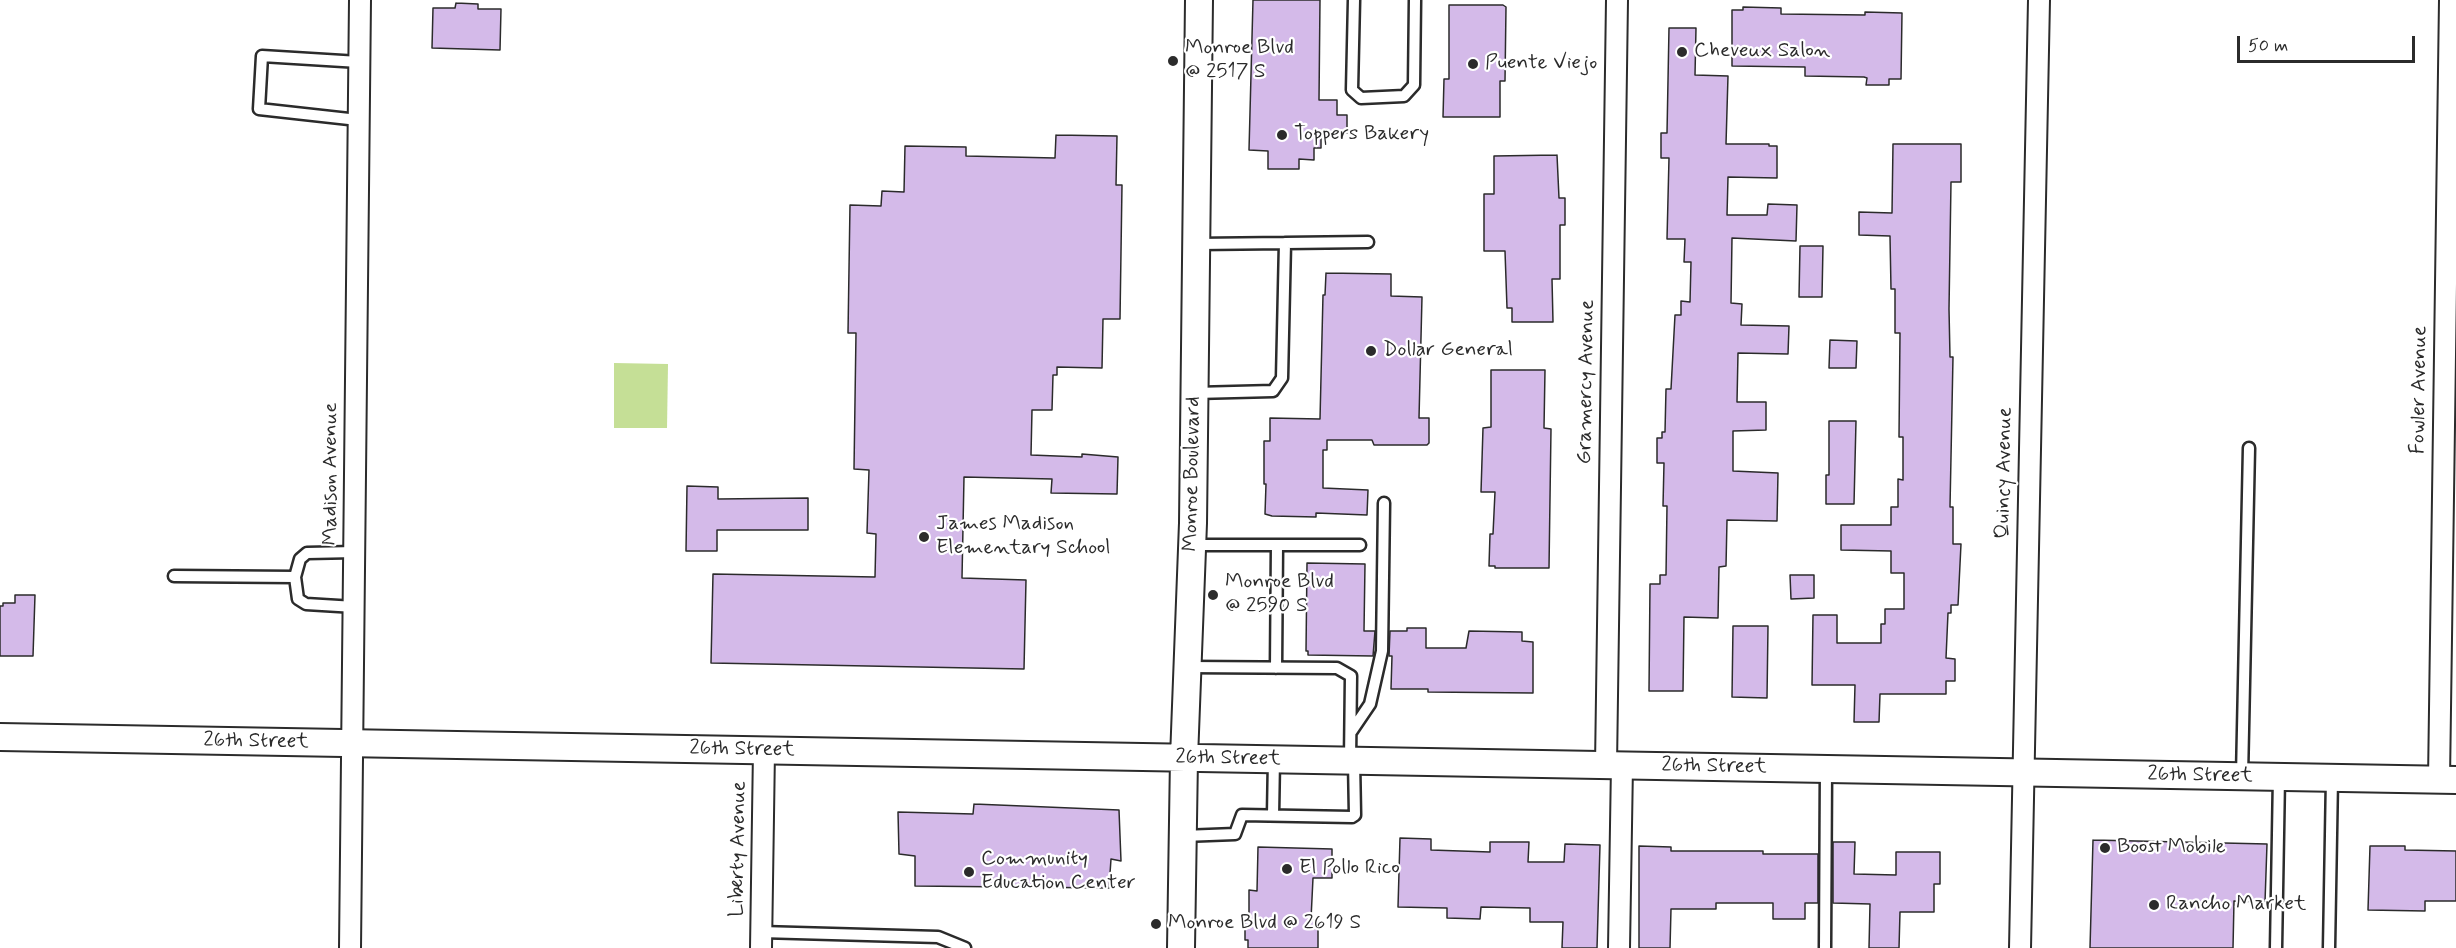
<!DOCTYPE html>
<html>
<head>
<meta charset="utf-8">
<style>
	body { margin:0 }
	#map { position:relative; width:2456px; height:948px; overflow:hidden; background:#fff; font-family:Mynerve,sans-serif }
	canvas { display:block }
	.scale { position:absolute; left:2237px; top:36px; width:178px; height:27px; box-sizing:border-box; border:3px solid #2b2b2b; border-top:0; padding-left:8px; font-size:18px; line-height:21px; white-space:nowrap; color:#2b2b2b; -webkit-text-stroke:4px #fff; paint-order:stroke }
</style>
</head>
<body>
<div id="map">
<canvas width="2456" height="948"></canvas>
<div class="scale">50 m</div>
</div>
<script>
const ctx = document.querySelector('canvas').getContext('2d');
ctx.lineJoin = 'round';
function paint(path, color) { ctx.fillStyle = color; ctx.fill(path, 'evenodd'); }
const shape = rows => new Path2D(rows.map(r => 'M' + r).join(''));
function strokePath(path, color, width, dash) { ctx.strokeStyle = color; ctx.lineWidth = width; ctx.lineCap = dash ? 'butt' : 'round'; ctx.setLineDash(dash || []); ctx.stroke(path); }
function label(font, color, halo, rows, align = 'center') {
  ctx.font = font + ' Mynerve,sans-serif'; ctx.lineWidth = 4.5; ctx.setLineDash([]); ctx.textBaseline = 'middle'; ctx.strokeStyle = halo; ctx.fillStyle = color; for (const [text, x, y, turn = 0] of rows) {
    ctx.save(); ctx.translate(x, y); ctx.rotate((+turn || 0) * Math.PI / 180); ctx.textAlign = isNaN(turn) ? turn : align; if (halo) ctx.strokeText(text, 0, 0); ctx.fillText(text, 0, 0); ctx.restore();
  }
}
const green = shape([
	[614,363,668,364,667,428,614,428]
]);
const building = shape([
	[1253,0,1320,0,1319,100,1337,100,1337,115,1347,115,1347,133,1321,136,1321,148,1314,148,1314,160,1299,159,1299,169,1268,169,1268,151,1249,150,1253,0],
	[456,3,478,4,478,9,501,9,500,50,432,48,433,8,455,8,456,3],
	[1449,5,1503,5,1506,7,1505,81,1500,81,1500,117,1443,117,1444,79,1449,79,1449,5],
	[1743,7,1781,8,1781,14,1865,15,1865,12,1902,13,1901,79,1889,79,1889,85,1866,85,1867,78,1864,77,1805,76,1805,67,1732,66,1732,10,1743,10,1743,7],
	[1669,28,1696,28,1695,75,1728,76,1726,144,1769,144,1769,146,1777,146,1777,178,1728,177,1727,215,1767,215,1768,204,1797,205,1796,241,1732,238,1731,303,1742,304,1741,325,1789,326,1788,354,1738,353,1737,402,1766,402,1766,430,1733,431,1733,471,1778,473,1777,521,1727,520,1726,566,1719,567,1718,618,1684,617,1683,691,1649,691,1650,584,1660,584,1660,575,1666,575,1667,506,1663,506,1664,463,1657,463,1657,438,1662,438,1662,432,1665,432,1666,389,1671,389,1675,315,1681,315,1681,301,1690,302,1691,262,1684,262,1685,239,1667,239,1669,158,1661,158,1661,133,1667,133,1669,28],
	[1056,135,1117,136,1116,185,1122,185,1120,319,1103,319,1102,368,1057,367,1057,375,1053,375,1052,410,1032,410,1031,455,1082,457,1082,454,1118,457,1117,494,1051,493,1052,479,964,477,962,578,1026,580,1024,669,711,663,713,574,875,577,876,534,867,533,869,470,854,469,856,333,848,333,850,205,881,206,882,191,904,192,905,146,966,147,966,156,1055,158,1056,135],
	[1893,144,1961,144,1961,182,1951,182,1949,309,1950,357,1953,357,1950,507,1953,507,1953,544,1961,544,1958,605,1951,605,1951,613,1948,613,1946,658,1955,659,1955,681,1946,681,1946,694,1880,694,1879,722,1854,722,1855,685,1812,685,1813,615,1837,615,1837,643,1881,643,1881,624,1885,624,1885,609,1904,609,1904,573,1891,573,1891,551,1841,550,1841,525,1891,525,1891,507,1898,507,1898,479,1903,480,1903,437,1899,437,1900,333,1895,333,1895,289,1891,289,1890,236,1859,235,1859,212,1892,213,1893,144],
	[1557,155,1559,198,1565,198,1565,225,1560,225,1560,279,1552,279,1553,322,1512,322,1512,308,1507,308,1505,251,1484,251,1484,194,1494,194,1494,156,1557,155],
	[1800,246,1823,246,1822,297,1799,297,1800,246],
	[1326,273,1391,274,1391,296,1422,297,1419,418,1429,418,1429,443,1427,445,1374,445,1372,440,1327,440,1327,450,1323,450,1323,488,1368,490,1367,515,1316,513,1316,517,1272,516,1265,514,1266,484,1264,484,1264,441,1270,441,1270,418,1320,419,1323,295,1325,295,1326,273],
	[1830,340,1857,341,1856,368,1829,368,1830,340],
	[1491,370,1545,370,1544,428,1551,429,1549,568,1495,568,1495,566,1489,566,1490,534,1493,534,1495,492,1481,492,1483,428,1491,427,1491,370],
	[1829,421,1856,421,1854,504,1826,504,1826,475,1829,475,1829,421],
	[687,486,718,487,718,499,808,498,808,530,717,530,717,551,686,551,687,486],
	[1307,563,1365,564,1364,631,1375,631,1373,656,1308,655,1308,651,1306,651,1307,563],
	[1790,575,1814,575,1814,598,1791,599,1790,575],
	[15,595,35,595,33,656,0,656,0,606,3,606,3,603,15,603,15,595],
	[1733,626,1768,626,1767,698,1732,697,1733,626],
	[1407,628,1426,628,1426,648,1466,648,1469,631,1522,632,1522,641,1533,642,1533,693,1428,692,1428,689,1391,689,1392,656,1389,656,1390,631,1407,631,1407,628],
	[974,804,1119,810,1121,861,1111,859,1109,888,915,886,915,856,899,854,898,812,973,814,974,804],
	[1400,838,1431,839,1431,850,1490,852,1490,842,1529,842,1528,862,1564,862,1565,844,1600,845,1597,948,1562,948,1563,922,1530,922,1530,908,1481,907,1480,919,1447,918,1447,908,1398,907,1400,838],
	[2093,840,2267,844,2265,902,2234,901,2233,948,2090,948,2093,840],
	[1833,842,1855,842,1854,874,1896,875,1896,852,1940,852,1940,884,1934,884,1934,912,1900,912,1899,948,1869,948,1870,904,1833,903,1833,842],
	[1639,846,1671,847,1671,851,1763,851,1763,854,1818,854,1818,903,1805,903,1805,919,1773,919,1773,903,1716,903,1716,909,1671,909,1670,948,1639,948,1639,846],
	[2370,846,2405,846,2405,850,2456,851,2456,901,2425,901,2425,911,2368,910,2370,846],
	[1258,847,1332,849,1332,878,1313,878,1311,919,1318,919,1318,948,1248,948,1248,940,1245,940,1245,913,1249,914,1249,890,1257,891,1258,847]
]);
const service = shape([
	[1354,0,1352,90,1361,98,1404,96,1414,85,1415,0],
	[358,120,259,109,262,56,359,62],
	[1197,244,1285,243],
	[1195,393,1273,391,1282,378,1285,243,1368,242],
	[1193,545,1277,545,1276,668],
	[1277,545,1360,545],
	[174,576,295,577],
	[355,607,306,604,298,599,295,577,300,559,307,553,355,552],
	[1187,667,1337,668,1351,676,1350,760],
	[1351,732,1370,704,1382,651,1384,503],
	[2242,776,2249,448],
	[1273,815,1274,759],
	[1183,836,1235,834,1242,815,1352,817,1355,815,1354,761],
	[761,932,938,937,965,948],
	[1825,948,1826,769],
	[2276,948,2279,777],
	[2329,948,2332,778]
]);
const minor = shape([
	[1606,765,1617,0],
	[2439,780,2450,0],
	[350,948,360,0],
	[761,948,764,750],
	[1619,948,1622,765],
	[2020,948,2039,0]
]);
const tertiary = shape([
	[0,737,2456,780],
	[1181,948,1184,758,1193,523,1199,0]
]);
const markers = [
	[1682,52,6,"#2b2b2b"],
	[1173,61,6,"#2b2b2b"],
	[1473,64,6,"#2b2b2b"],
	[1282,135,6,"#2b2b2b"],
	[1371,351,6,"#2b2b2b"],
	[924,537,6,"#2b2b2b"],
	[1213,595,6,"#2b2b2b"],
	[2105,848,6,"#2b2b2b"],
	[1287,869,6,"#2b2b2b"],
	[969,872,6,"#2b2b2b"],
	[2154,905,6,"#2b2b2b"],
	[1156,924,6,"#2b2b2b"]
];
const poiNames = [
	["Monroe Blvd",1185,49],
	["@ 2517 S",1185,73],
	["Cheveux Salon",1694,52],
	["Puente Viejo",1485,64],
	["Toppers Bakery",1294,135],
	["Dollar General",1383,351],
	["James Madison",936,525],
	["Elementary School",936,549],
	["Monroe Blvd",1225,583],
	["@ 2590 S",1225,607],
	["Boost Mobile",2117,848],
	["Community",981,860],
	["Education Center",981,884],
	["El Pollo Rico",1299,869],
	["Rancho Market",2166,905],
	["Monroe Blvd @ 2619 S",1168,924]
];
const streetNames = [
	["Gramercy Avenue",1587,382,-89],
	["Fowler Avenue",2420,390,-89],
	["Quincy Avenue",2005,473,-89],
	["Madison Avenue",332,474,-90],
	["Monroe Boulevard",1193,474,-89],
	["26th Street",256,742,1],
	["26th Street",742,750,1],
	["26th Street",1228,759,1],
	["26th Street",1714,767,1],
	["26th Street",2200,776,1],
	["Liberty Avenue",739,849,-89]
];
paint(green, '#c5df96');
paint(building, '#d4bae9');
strokePath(building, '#2b2b2b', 1.5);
strokePath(service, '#2b2b2b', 15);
strokePath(minor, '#2b2b2b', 24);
strokePath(tertiary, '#2b2b2b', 30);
strokePath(service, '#fff', 10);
strokePath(minor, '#fff', 20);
strokePath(tertiary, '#fff', 26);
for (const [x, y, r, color] of markers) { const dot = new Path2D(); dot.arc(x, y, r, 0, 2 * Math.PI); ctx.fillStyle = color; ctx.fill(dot); strokePath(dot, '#fff', 2); }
label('21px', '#2b2b2b', '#fff', poiNames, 'left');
label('21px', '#2b2b2b', '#fff', streetNames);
</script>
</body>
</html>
